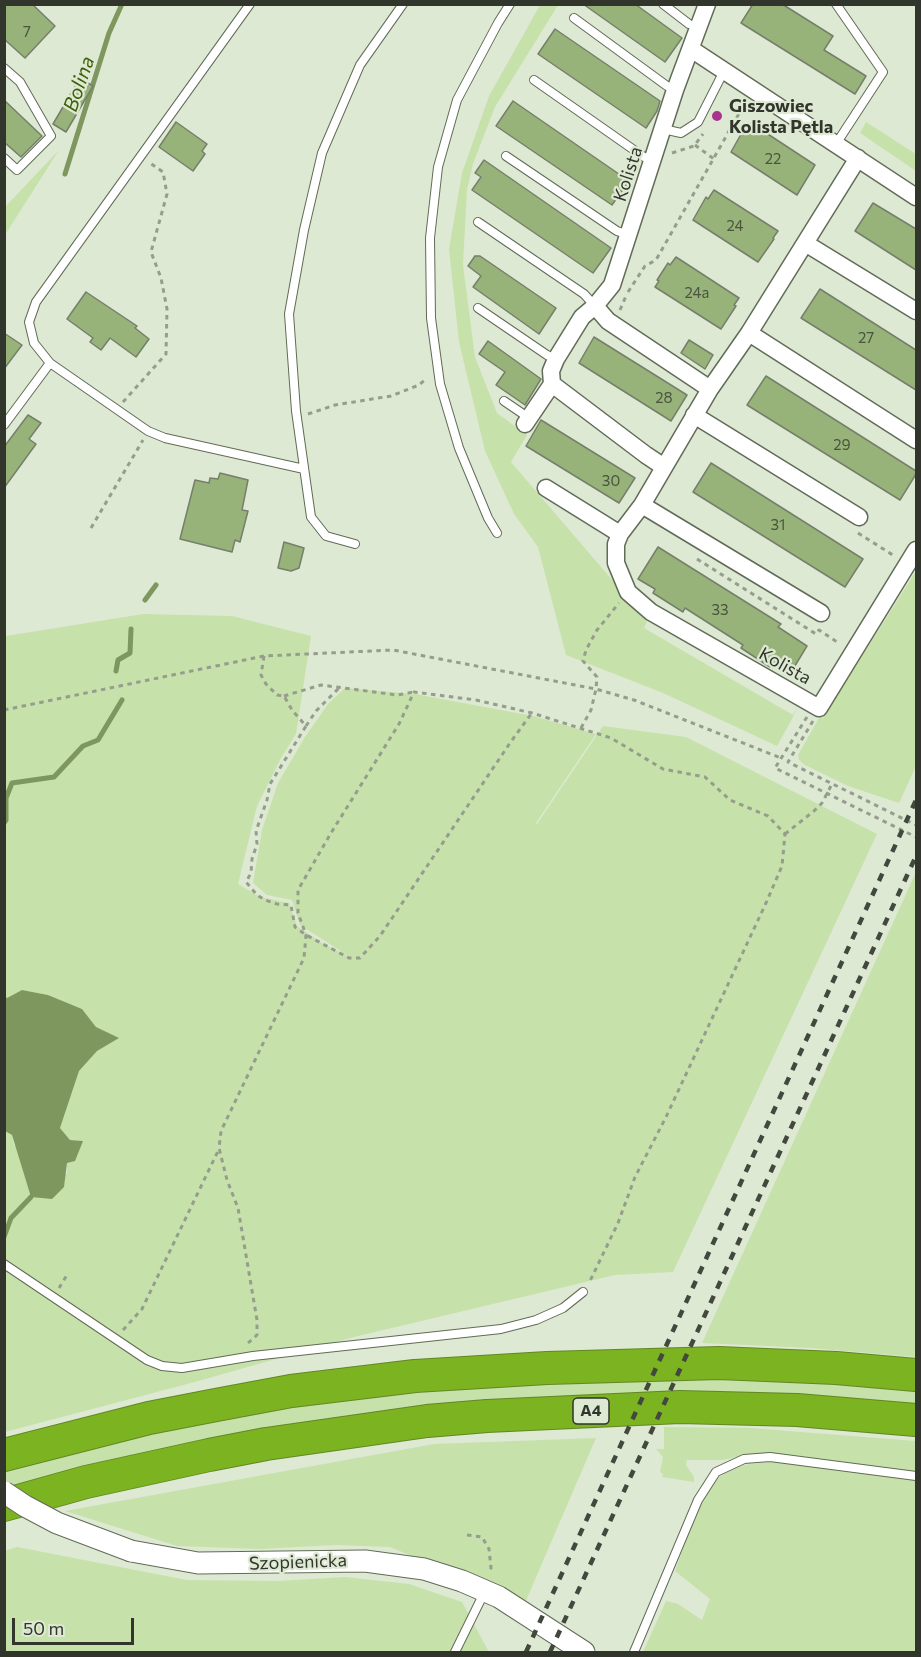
<!DOCTYPE html>
<html>
<head>
<meta charset="utf-8">
<style>
	body { margin:0 }
	#map { position:relative; width:921px; height:1657px; overflow:hidden; background:#dee9d3; font-family:Commissioner,sans-serif }
	canvas { display:block }
	.frame { position:absolute; inset:0; border:6px solid #31352c; pointer-events:none }
	.scale { position:absolute; left:12px; top:1618px; width:122px; height:27px; box-sizing:border-box; border:3px solid #31352c; border-top:0; padding-left:8px; font-size:18px; line-height:21px; white-space:nowrap; color:#31352c; -webkit-text-stroke:4px #dee9d3; paint-order:stroke }
</style>
</head>
<body>
<div id="map">
<canvas width="921" height="1657"></canvas>
<div class="frame"></div>
<div class="scale">50 m</div>
</div>
<script>
const ctx = document.querySelector('canvas').getContext('2d');
ctx.lineJoin = 'round';
function paint(path, color) { ctx.fillStyle = color; ctx.fill(path, 'evenodd'); }
const shape = rows => new Path2D(rows.map(r => 'M' + r).join(''));
function strokePath(path, color, width, dash) { ctx.strokeStyle = color; ctx.lineWidth = width; ctx.lineCap = dash ? 'butt' : 'round'; ctx.setLineDash(dash || []); ctx.stroke(path); }
function label(font, color, halo, rows, align = 'center') {
  ctx.font = font + ' Commissioner,sans-serif'; ctx.lineWidth = 4.5; ctx.setLineDash([]); ctx.textBaseline = 'middle'; ctx.strokeStyle = halo; ctx.fillStyle = color; for (const [text, x, y, turn = 0] of rows) {
    ctx.save(); ctx.translate(x, y); ctx.rotate((+turn || 0) * Math.PI / 180); ctx.textAlign = isNaN(turn) ? turn : align; if (halo) ctx.strokeText(text, 0, 0); ctx.fillText(text, 0, 0); ctx.restore();
  }
}
const green = shape([
	[540,5,558,5,495,107,473,164,467,190,463,265,475,357,497,413,527,435,511,462,626,596,649,617,644,628,793,715,799,704,791,721,777,746,663,693,566,655,538,547,514,514,485,451,459,342,449,249,462,173,489,96],
	[866,122,916,154,916,171,860,133],
	[59,150,5,235,5,207],
	[916,571,916,766,899,803,848,786,805,765,799,760,798,755,819,718,823,718],
	[143,614,232,616,311,636,296,734,281,758,257,806,238,884,260,897,289,903,297,926,322,943,350,957,300,925,292,900,267,895,253,883,262,830,278,783,305,737,328,704,345,688,415,694,533,716,596,734,536,823,537,824,603,726,686,737,877,834,673,1272,615,1275,354,1337,191,1383,5,1432,5,1131,12,1135,14,1145,67,1174,67,1163,83,1141,70,1140,60,1128,79,1071,97,1051,96,1027,82,1009,48,995,22,990,7,998,5,997,4,639,6,636],
	[916,872,916,1357,810,1348,702,1343],
	[711,1375,916,1388,916,1409,753,1397,22,1484,5,1488,5,1462,369,1390],
	[664,1427,750,1428,916,1441,916,1472,793,1455,755,1453,723,1460,687,1460,686,1465,694,1477,694,1482,662,1477,663,1474,660,1472,663,1457,656,1449,664,1449],
	[596,1438,525,1603,390,1547,336,1545,260,1549,177,1546,65,1511,434,1444],
	[779,1461,916,1480,916,1652,643,1652,666,1601,678,1604,702,1620,710,1599,675,1571,688,1534,704,1497,712,1484,724,1473,743,1465],
	[17,1547,187,1580,278,1581,345,1577,409,1584,462,1602,489,1652,5,1652,4,1551]
]);
const water = shape([
	[22,990,48,995,82,1009,96,1027,119,1038,97,1051,79,1071,60,1128,70,1140,83,1141,75,1161,67,1163,64,1187,52,1199,31,1197,12,1135,5,1131,5,997,7,998]
]);
const stream = shape([
	[65,174,109,33,122,4],
	[145,600,156,585],
	[116,671,118,660,130,653,131,629],
	[4,823,6,820,6,798,12,783,54,777,83,746,98,740,122,700],
	[4,1237,11,1218,31,1197]
]);
const building = shape([
	[4,4,32,4,55,26,25,58,4,39,4,4],
	[583,4,635,4,682,38,665,62,583,4],
	[753,4,782,4,833,36,824,50,866,76,855,94,741,23,753,4],
	[555,29,660,101,657,111,646,128,538,54,555,29],
	[80,78,93,86,66,132,53,124,80,78],
	[4,100,42,136,21,157,4,142,4,100],
	[513,101,629,181,612,205,496,126,513,101],
	[176,122,207,144,202,151,205,154,193,171,159,147,176,122],
	[751,123,815,165,797,195,731,152,745,127,748,129,751,123],
	[484,160,611,248,593,273,472,190,481,177,475,173,484,160],
	[714,190,778,231,773,238,774,239,758,262,693,220,706,197,708,199,714,190],
	[873,203,916,229,916,270,855,231,873,203],
	[475,256,480,256,556,308,539,334,473,287,481,276,468,266,475,256],
	[676,257,739,298,734,305,736,306,721,329,655,287,659,281,657,280,668,263,670,265,676,257],
	[820,289,916,350,916,390,801,318,820,289],
	[86,292,137,326,135,328,149,339,136,357,110,338,101,350,90,342,93,338,67,319,86,292],
	[4,333,22,345,4,369,4,333],
	[594,337,687,395,671,421,579,363,594,337],
	[689,340,713,355,705,369,681,353,689,340],
	[488,341,541,379,525,405,496,385,505,372,479,354,488,341],
	[766,376,916,471,916,474,900,500,747,405,766,376],
	[28,415,41,423,29,439,36,444,4,488,4,447,28,415],
	[541,420,635,478,619,503,526,446,541,420],
	[711,463,863,559,845,587,693,492,711,463],
	[220,473,248,480,242,510,248,511,240,542,235,540,232,552,180,539,195,480,209,483,210,478,218,479,220,473],
	[284,542,304,548,299,568,291,571,278,568,284,542],
	[658,547,781,624,778,627,807,646,790,674,772,663,770,667,741,648,743,645,685,608,683,612,653,593,655,589,638,579,658,547]
]);
const path = shape([
	[695,145,714,159],
	[672,153,694,146,703,134],
	[628,292,645,266,656,260,745,103],
	[620,310,626,296],
	[123,402,166,354,167,309,161,278,151,252,167,194,163,172,150,163],
	[308,414,335,405,391,396,419,385,427,378],
	[91,528,143,440],
	[858,533,896,557],
	[697,559,816,634,819,630,840,644],
	[264,656,261,675,266,684,277,695,284,696,292,710,306,726,270,784,267,800,256,831,257,844,252,859,251,873,246,882,257,895,265,900,277,904,291,905,295,927,306,935,349,958,360,958,380,936,510,743,531,714],
	[284,696,321,685,397,695,414,692],
	[4,710,264,656,393,650,596,689,634,700,781,758],
	[807,717,775,768,916,837],
	[813,721,788,762,916,825],
	[306,726,316,711,340,687],
	[581,728,591,710,596,689,597,677,583,661,586,650,597,630,619,603],
	[785,834,814,811,822,803,832,784],
	[59,1288,67,1275],
	[123,1330,142,1309,219,1149],
	[248,1343,257,1335,257,1320,238,1208,227,1180,219,1148,221,1131,304,958,306,935,298,913,298,890,331,833,399,724,414,692,476,700,532,713,611,738,663,769,705,777,730,800,768,816,785,834,782,866,766,903,666,1117,635,1177,618,1223,589,1283],
	[467,1535,482,1537,489,1549,491,1568,488,1573]
]);
const service = shape([
	[250,4,36,302,29,322,34,343,50,363,148,431,165,438,304,469],
	[663,4,689,24,699,27],
	[574,18,667,86,675,90],
	[4,68,20,82,51,136,17,170,4,158],
	[534,80,644,157,653,160],
	[663,129,681,133,698,122,724,71],
	[836,144,883,72,836,4],
	[506,156,617,231,629,235],
	[478,222,584,294,595,306],
	[478,308,547,355,556,359],
	[504,401,529,418],
	[4,425,50,363],
	[497,533,488,518,459,448,440,384,431,318,430,238,438,167,457,100,498,23,510,4],
	[355,544,326,536,311,517,296,411,289,314,304,230,322,153,360,65,403,4],
	[4,1264,147,1360,162,1366,182,1368,253,1356,501,1329,536,1320,563,1308,583,1292],
	[455,1652,485,1591],
	[634,1652,698,1500,716,1472,744,1459,770,1457,916,1476]
]);
const minor = shape([
	[691,49,916,197],
	[858,158,749,333,710,389,642,505,620,534,616,544,616,563,628,592,651,612,819,708,916,550],
	[805,243,916,311],
	[595,306,608,321,710,389],
	[749,333,916,440],
	[694,415,859,517],
	[525,424,552,384],
	[664,467,646,455,552,384,551,371,556,359,582,317,595,306,612,285,675,90,707,4],
	[546,488,620,534],
	[642,505,821,613]
]);
const tertiary = shape([
	[131,1551,198,1563,365,1561,424,1569,462,1581,499,1597,584,1652]
]);
const motorway = shape([
	[4,1455,149,1418,216,1405,291,1391,415,1376,547,1368,719,1363,836,1368,916,1375],
	[4,1505,86,1482,209,1455,266,1444,427,1421,487,1416,680,1407,797,1410,916,1420]
]);
const rail = shape([
	[526,1652,916,800],
	[550,1652,916,856]
]);
const tertiaryBridge = shape([
	[4,1492,25,1506,57,1523,131,1551]
]);
const markers = [
	[717,116,6,"#a9348d"]
];
const numberNames = [
	["7",27,32],
	["22",773,159],
	["24",735,226],
	["24a",697,293],
	["27",866,338],
	["28",664,398],
	["29",842,445],
	["30",611,481],
	["31",778,525],
	["33",720,610]
];
const shields = [
	[591,1411,36]
];
const shieldNames = [
	["A4",591,1411]
];
const poiNames = [
	["Giszowiec",729,106],
	["Kolista Pętla",729,127]
];
const streetNames = [
	["Kolista",628,174,-72],
	["Kolista",785,666,29],
	["Szopienicka",298,1562,-2]
];
const waterNames = [
	["Bolina",79,84,-71]
];
paint(green, '#c7e1ab');
paint(water, '#7d975f');
strokePath(stream, '#7d975f', 5);
paint(building, '#97b379');
strokePath(building, '#757f6b', 1.5);
strokePath(service, '#616b57', 10);
strokePath(minor, '#616b57', 19);
strokePath(tertiary, '#616b57', 23);
strokePath(motorway, '#628725', 34);
strokePath(path, '#959d8c', 3, [4.5, 4.5]);
strokePath(service, '#fff', 8);
strokePath(minor, '#fff', 16);
strokePath(tertiary, '#fff', 21);
strokePath(motorway, '#7cb321', 32);
strokePath(rail, '#43483e', 4.5, [8, 8]);
strokePath(tertiaryBridge, '#616b57', 23, []);
strokePath(tertiaryBridge, '#fff', 21);
for (const [x, y, r, color] of markers) { const dot = new Path2D(); dot.arc(x, y, r, 0, 2 * Math.PI); ctx.fillStyle = color; ctx.fill(dot); strokePath(dot, '#dee9d3', 2); }
label('15px', '#4a543f', null, numberNames);
for (const [x, y, w] of shields) { const box = new Path2D(); box.roundRect(x - w / 2, y - 13, w, 26, 4.5); ctx.fillStyle = '#dee9d3'; ctx.fill(box); strokePath(box, '#31352c', 1.5); }
label('bold 16px', '#31352c', null, shieldNames);
label('bold 18px', '#31352c', '#dee9d3', poiNames, 'left');
label('18px', '#31352c', '#dee9d3', streetNames);
label('italic 20px', '#406008', '#dee9d3', waterNames);
</script>
</body>
</html>
